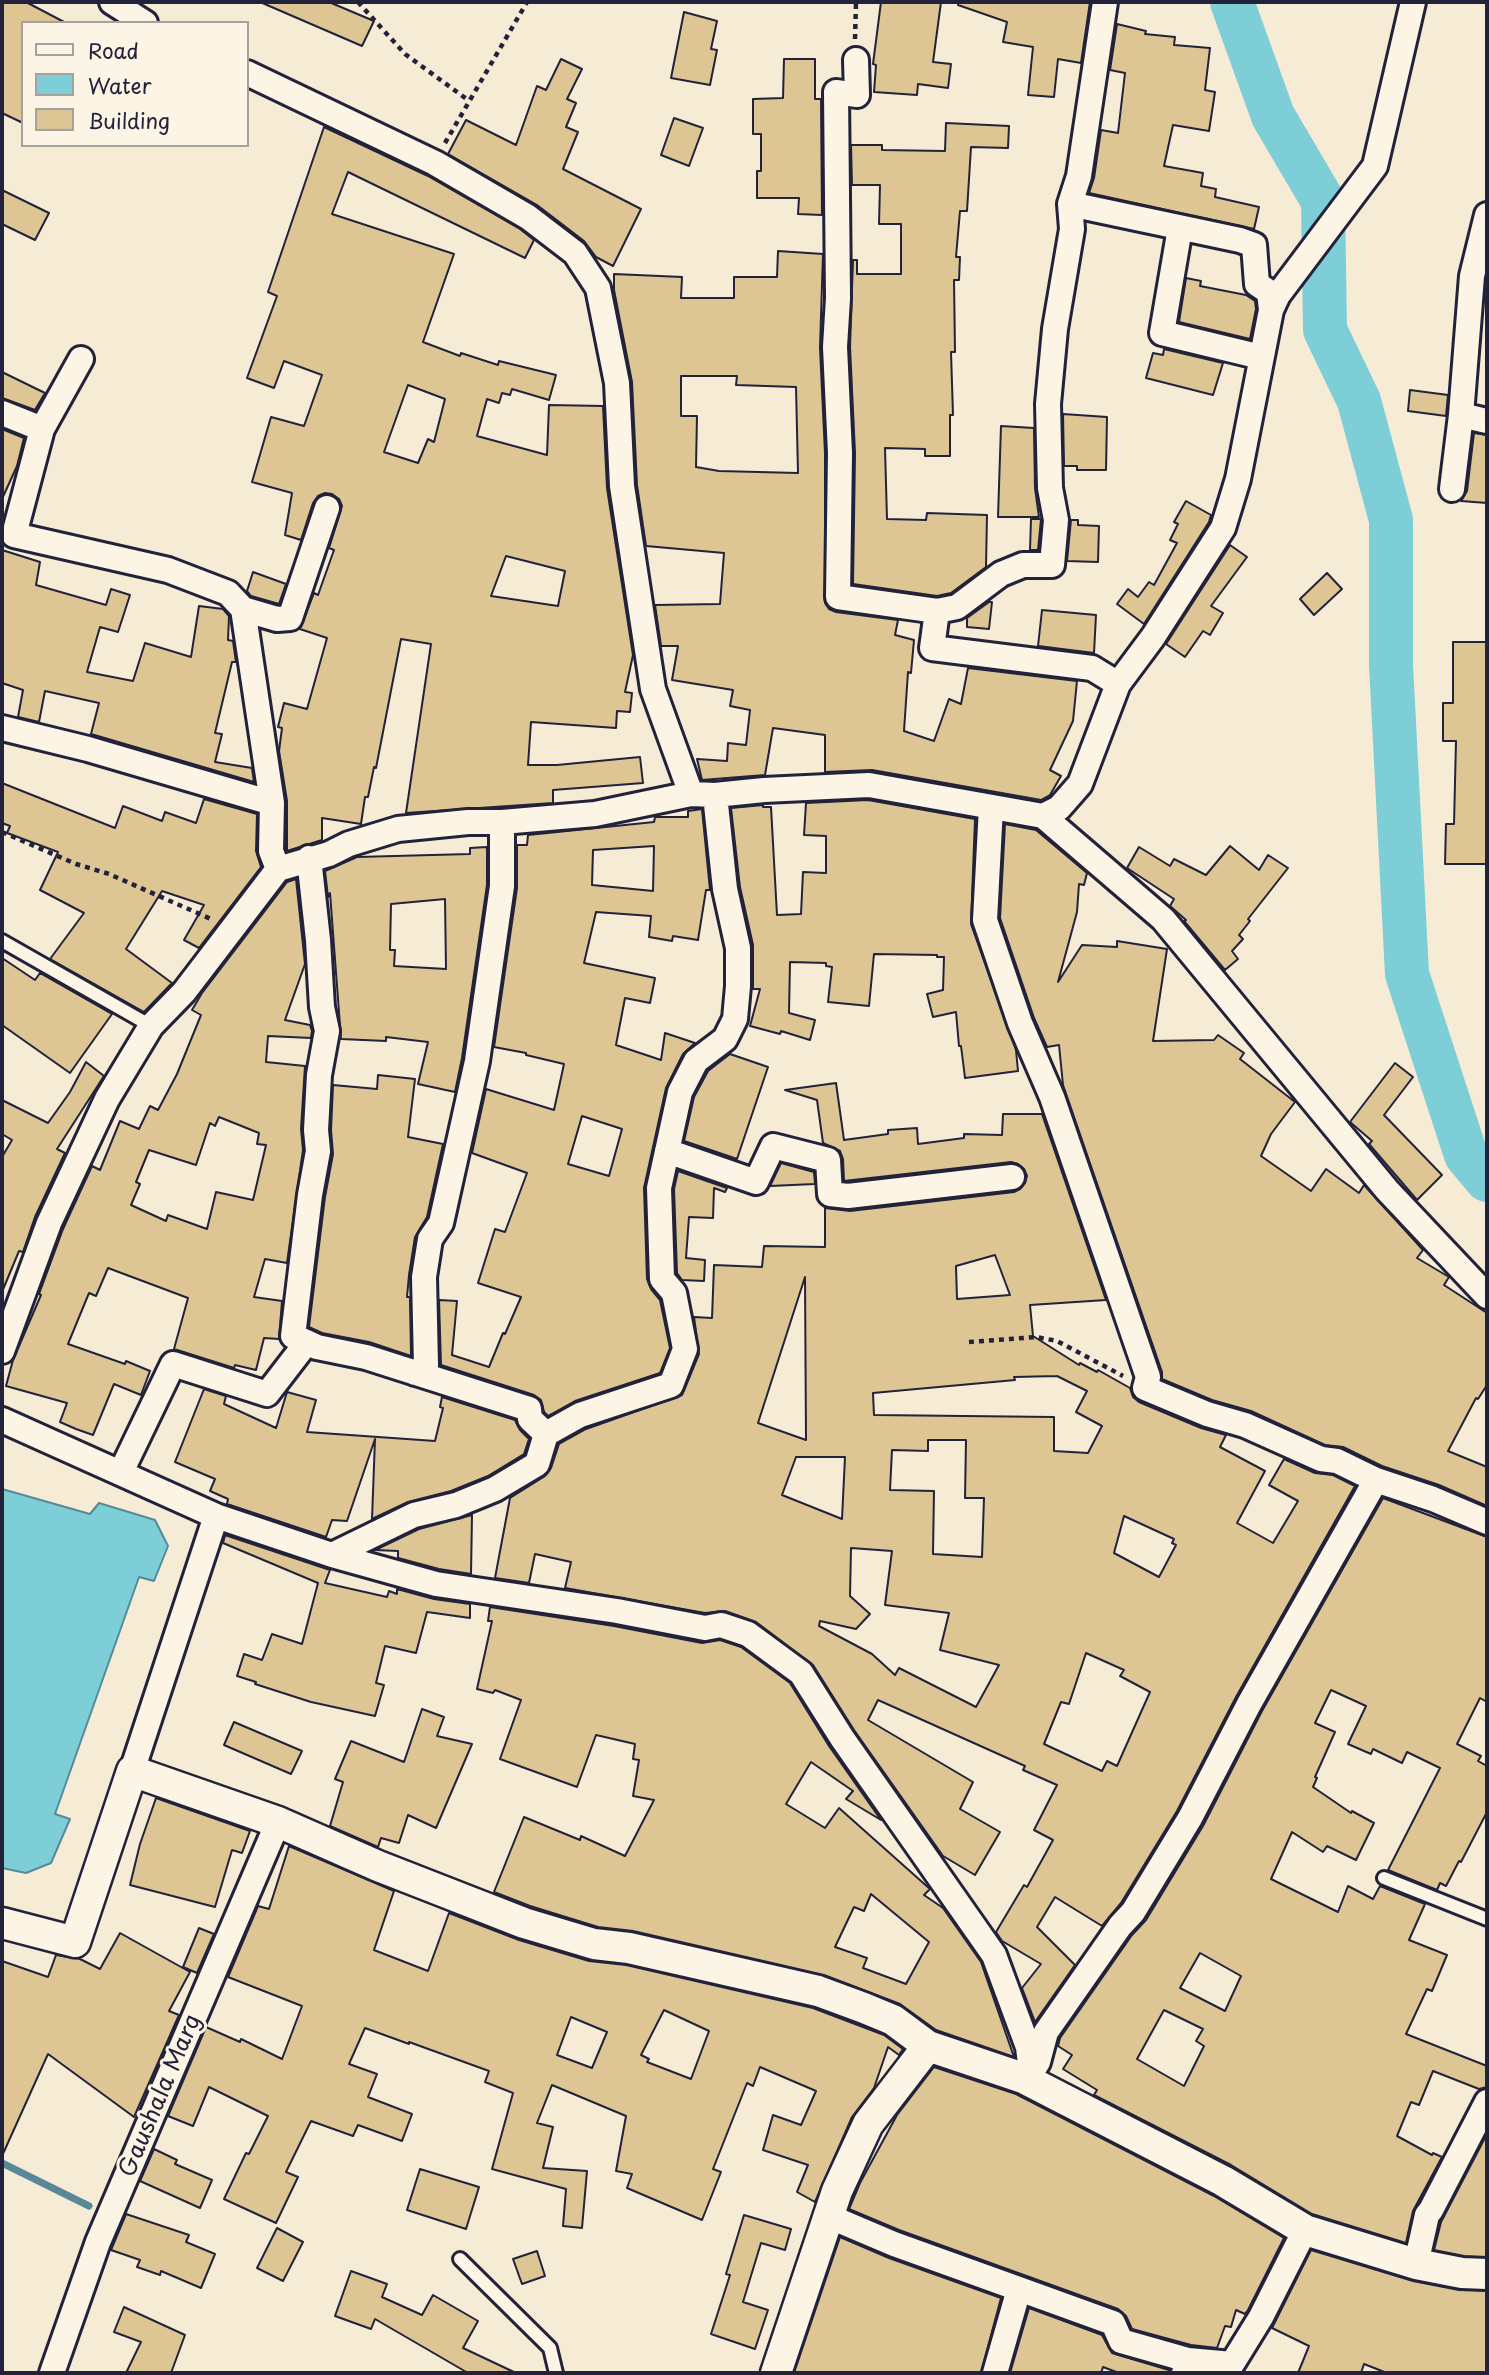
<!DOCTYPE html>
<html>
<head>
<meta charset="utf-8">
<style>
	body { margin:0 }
	#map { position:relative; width:1489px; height:2375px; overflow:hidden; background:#f6ebd5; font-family:"Playpen Sans",sans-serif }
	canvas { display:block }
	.frame { position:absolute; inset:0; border:4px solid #22223b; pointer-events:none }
	.legend { position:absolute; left:21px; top:21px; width:228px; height:126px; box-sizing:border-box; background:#fcf5e5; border:2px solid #a5a1a1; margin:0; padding:9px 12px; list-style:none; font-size:21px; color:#22223b }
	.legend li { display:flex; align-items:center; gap:14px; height:35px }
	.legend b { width:35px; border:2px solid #a5a1a1 }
</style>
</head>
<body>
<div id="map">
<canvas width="1489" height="2375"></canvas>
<div class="frame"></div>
<ul class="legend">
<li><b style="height:9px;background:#fcf5e5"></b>Road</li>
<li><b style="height:19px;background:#7dced7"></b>Water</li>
<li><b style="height:19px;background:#ddc594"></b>Building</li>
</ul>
</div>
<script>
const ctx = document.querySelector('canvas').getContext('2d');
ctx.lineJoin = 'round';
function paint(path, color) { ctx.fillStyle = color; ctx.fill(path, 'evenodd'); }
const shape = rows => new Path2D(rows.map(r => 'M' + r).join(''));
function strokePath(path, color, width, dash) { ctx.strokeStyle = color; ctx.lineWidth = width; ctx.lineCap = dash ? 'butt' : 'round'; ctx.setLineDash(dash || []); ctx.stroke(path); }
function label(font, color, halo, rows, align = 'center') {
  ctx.font = font + ' "Playpen Sans",sans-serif'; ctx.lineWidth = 6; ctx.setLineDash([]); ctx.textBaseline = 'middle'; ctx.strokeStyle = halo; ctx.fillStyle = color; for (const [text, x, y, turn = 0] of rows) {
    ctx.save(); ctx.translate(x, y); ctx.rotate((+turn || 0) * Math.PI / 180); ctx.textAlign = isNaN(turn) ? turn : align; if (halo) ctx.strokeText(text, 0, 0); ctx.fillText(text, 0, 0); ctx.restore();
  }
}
const water = shape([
	[2,1489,90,1514,99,1503,155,1520,168,1546,154,1581,139,1577,55,1814,70,1819,51,1863,26,1873,2,1868,2,1489]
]);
const stream = shape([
	[2,2163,89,2206]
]);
const river = shape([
	[1232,2,1273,116,1323,201,1325,330,1359,401,1391,520,1391,665,1407,974,1466,1155,1487,1180]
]);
const building = shape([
	[2,2,26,2,66,23,23,23,23,123,2,113,2,2],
	[260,2,329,2,374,21,362,46,260,2],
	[881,2,941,2,933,62,951,64,948,88,918,84,917,95,874,92,876,65,873,64,881,2],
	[959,2,1090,2,1081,63,1058,59,1054,97,1028,95,1033,47,1003,42,1007,22,958,5,959,2],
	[684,12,717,21,711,49,717,50,710,85,671,78,684,12],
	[1117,24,1146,31,1145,34,1175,37,1174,45,1210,48,1205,90,1215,92,1209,131,1173,125,1164,166,1203,173,1201,186,1216,189,1215,197,1259,207,1254,229,1089,193,1094,178,1101,130,1118,133,1125,73,1110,70,1117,24],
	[561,59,582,69,567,99,576,103,566,127,578,132,563,169,641,209,613,266,596,257,584,241,537,205,448,154,466,120,516,145,537,86,546,90,561,59],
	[784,59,815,59,815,99,821,99,822,215,798,214,799,198,757,198,757,171,761,171,761,134,753,134,753,99,783,98,784,59],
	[674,118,703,128,689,166,661,155,674,118],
	[946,123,1009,126,1008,148,971,147,967,211,960,211,956,257,960,257,959,280,954,280,955,352,951,352,953,415,950,415,950,456,925,456,925,449,885,448,887,519,926,520,927,513,987,515,986,567,951,593,937,596,853,584,855,453,850,347,853,260,857,260,857,274,901,274,901,224,879,224,880,185,852,185,851,145,882,145,882,150,945,151,946,123],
	[324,127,428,176,520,229,534,240,525,258,348,172,332,214,454,254,423,342,460,356,461,353,498,365,499,361,556,375,549,400,512,389,510,395,502,393,499,403,487,399,477,436,547,455,549,405,603,406,607,488,633,655,625,692,632,693,630,712,617,711,616,728,531,722,528,765,557,765,640,757,643,783,553,790,553,803,406,813,431,644,401,639,376,768,374,767,368,797,365,797,361,824,322,818,322,840,287,851,287,801,279,751,282,728,278,727,284,703,307,709,327,638,300,629,314,593,318,595,334,550,329,548,342,506,339,499,332,494,325,493,318,496,313,503,301,540,285,535,292,493,252,482,271,417,304,426,322,375,284,361,274,388,247,378,277,296,268,292,324,127],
	[408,385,445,399,434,442,428,439,418,463,384,452,408,385],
	[506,556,565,571,558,606,491,596,506,556],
	[2,190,49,213,35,240,2,224,2,190],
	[778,251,823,254,820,348,825,453,825,603,829,609,836,612,898,620,895,635,914,640,911,673,908,672,904,731,934,741,949,699,961,704,968,668,1077,681,1073,721,1050,770,1061,776,1050,795,1041,800,872,770,825,772,825,735,773,728,765,775,702,780,697,759,727,761,728,743,746,745,750,710,730,706,733,690,672,680,678,646,661,646,655,605,720,604,724,553,646,546,637,485,632,382,614,290,614,274,682,277,681,298,734,298,734,277,777,277,778,251],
	[681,376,737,376,736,385,796,387,798,473,719,471,696,467,697,416,681,416,681,376],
	[1186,278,1201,281,1200,286,1246,295,1255,301,1256,309,1250,339,1179,322,1186,278],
	[1164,349,1223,363,1213,395,1146,378,1153,353,1163,355,1164,349],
	[2,372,45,393,35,410,2,398,2,372],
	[1410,390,1448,395,1446,416,1408,411,1410,390],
	[1063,414,1107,417,1106,470,1077,470,1077,466,1064,466,1063,414],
	[1001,426,1034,428,1035,488,1039,517,998,517,1001,426],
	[2,429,24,438,17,466,2,499,2,429],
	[1474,433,1487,435,1487,503,1461,501,1467,491,1474,433],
	[1186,501,1211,515,1209,522,1144,624,1117,604,1128,589,1138,597,1149,582,1154,585,1177,543,1170,540,1178,524,1174,522,1186,501],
	[1031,519,1041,519,1038,550,1030,550,1031,519],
	[1071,520,1078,520,1078,525,1099,526,1098,562,1067,561,1071,520],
	[1230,545,1247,557,1211,606,1223,613,1210,635,1203,631,1185,657,1166,644,1230,545],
	[2,550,40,562,36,585,106,605,111,589,130,595,118,632,100,627,87,672,133,681,145,643,191,657,199,606,223,609,229,616,228,640,233,641,236,662,232,662,215,733,222,734,215,762,252,768,254,782,91,734,99,703,45,691,39,722,18,717,23,690,2,683,2,550],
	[253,572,286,584,279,604,251,596,247,591,253,572],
	[1327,573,1342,589,1314,615,1300,599,1327,573],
	[989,602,992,602,989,629,967,627,967,618,989,602],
	[1042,610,1096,615,1094,653,1038,646,1042,610],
	[1453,642,1487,642,1487,864,1445,864,1446,824,1454,824,1456,741,1443,741,1443,703,1453,703,1453,642],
	[2,783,115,828,123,806,162,821,165,812,196,823,204,799,257,814,256,851,261,867,199,948,184,940,204,905,162,891,126,949,172,983,144,1012,50,959,84,913,40,890,58,852,7,833,10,826,2,823,2,783],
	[868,800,975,819,971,924,1016,1050,1018,1071,965,1078,961,1046,959,1046,956,1012,933,1017,927,994,943,990,944,957,937,957,937,955,874,954,869,1006,828,1002,832,967,826,966,826,963,790,962,789,1013,815,1020,810,1040,781,1031,780,1034,750,1026,760,989,753,989,753,945,740,887,731,808,763,805,763,807,771,807,777,915,801,914,803,872,826,873,826,836,804,835,806,803,868,800],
	[702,809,710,890,706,890,698,940,673,936,672,941,649,937,651,916,596,912,584,963,655,978,650,1003,625,998,616,1045,661,1060,665,1033,695,1043,683,1054,666,1088,644,1188,647,1279,651,1289,660,1300,670,1348,660,1373,575,1401,548,1416,544,1412,541,1400,534,1395,441,1365,439,1300,457,1301,452,1355,489,1367,503,1333,505,1334,521,1297,478,1283,495,1229,505,1232,527,1173,472,1153,486,1089,554,1110,564,1064,526,1055,526,1053,494,1047,517,888,517,845,527,845,528,835,654,822,655,817,688,817,688,811,702,809],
	[654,846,653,891,592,885,593,850,654,846],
	[582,1116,622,1129,609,1176,568,1164,582,1116],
	[1005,824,1036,830,1087,873,1084,885,1079,884,1077,912,1058,982,1082,945,1117,947,1117,941,1167,949,1153,1041,1214,1040,1218,1035,1244,1053,1240,1059,1295,1102,1271,1134,1261,1156,1311,1191,1326,1169,1359,1193,1364,1185,1423,1250,1417,1258,1449,1277,1444,1285,1487,1313,1487,1385,1478,1399,1476,1398,1448,1451,1487,1467,1487,1506,1439,1485,1382,1466,1343,1447,1325,1445,1251,1411,1212,1400,1162,1379,1162,1372,1063,1085,1059,1045,1047,1047,1034,1018,1000,918,1005,824],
	[1230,846,1259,870,1268,855,1288,868,1248,919,1250,921,1239,935,1243,939,1232,951,1238,959,1225,970,1184,921,1186,920,1170,906,1174,899,1127,868,1139,847,1170,866,1174,859,1206,875,1230,846],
	[487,847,487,885,462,1058,455,1092,418,1084,428,1042,386,1037,386,1041,341,1039,330,893,328,897,325,871,357,857,470,854,470,848,487,847],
	[445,899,446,969,394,966,395,950,390,950,391,904,445,899],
	[296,879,305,964,285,1020,310,1025,312,1031,311,1038,268,1036,266,1062,305,1066,301,1129,303,1150,287,1263,265,1259,254,1297,282,1301,279,1339,264,1338,256,1370,235,1365,234,1368,174,1349,188,1298,108,1268,96,1296,89,1293,68,1344,125,1364,126,1361,150,1371,141,1395,114,1384,93,1435,76,1429,60,1422,67,1403,6,1386,13,1360,41,1295,39,1294,63,1229,92,1166,100,1170,120,1121,139,1129,150,1106,158,1110,177,1074,201,1015,192,1010,202,993,287,882,296,879],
	[219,1117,259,1133,257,1144,266,1145,253,1200,216,1192,207,1229,168,1215,166,1221,131,1205,140,1184,136,1182,149,1150,196,1165,210,1123,215,1126,219,1117],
	[2,958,35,980,40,973,112,1014,70,1073,2,1025,2,958],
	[730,1054,768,1067,737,1159,684,1141,694,1097,708,1071,730,1054],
	[86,1062,104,1076,57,1149,65,1153,35,1217,23,1252,19,1251,2,1292,2,1157,12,1140,2,1134,2,1100,48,1123,70,1092,86,1062],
	[1395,1063,1413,1077,1384,1115,1442,1175,1417,1200,1369,1144,1372,1141,1350,1122,1395,1063],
	[378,1075,415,1079,408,1137,443,1144,427,1217,415,1237,409,1275,407,1297,410,1297,411,1356,369,1342,322,1333,309,1327,325,1197,333,1154,331,1130,333,1085,377,1089,378,1075],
	[836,1083,844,1140,888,1134,888,1130,917,1128,918,1144,964,1138,964,1134,1002,1135,1003,1114,1042,1114,1106,1300,1030,1305,1033,1336,1079,1365,1080,1363,1097,1372,1098,1370,1130,1388,1133,1397,1139,1402,1201,1428,1226,1435,1220,1447,1265,1471,1237,1523,1273,1543,1298,1501,1269,1485,1284,1459,1315,1473,1333,1475,1355,1486,1236,1697,1177,1811,1121,1903,1102,1926,1055,1897,1037,1927,1075,1965,1035,2022,1022,1988,1041,1964,1002,1941,996,1932,1024,1885,1027,1887,1053,1840,1034,1830,1057,1785,1023,1770,1025,1766,878,1700,868,1720,973,1782,960,1809,1000,1832,975,1875,943,1856,854,1730,813,1665,756,1622,725,1611,705,1613,565,1588,571,1562,535,1554,529,1583,495,1578,510,1498,545,1476,551,1468,559,1444,586,1429,682,1395,699,1354,694,1317,712,1318,714,1265,762,1267,764,1246,825,1247,825,1208,850,1211,1014,1192,1020,1189,1025,1183,1027,1176,1024,1169,1018,1164,1011,1162,844,1181,843,1159,840,1151,823,1143,817,1100,785,1090,836,1083],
	[995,1255,1010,1295,957,1299,956,1266,995,1255],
	[805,1277,806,1440,758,1423,805,1277],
	[1057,1376,1087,1391,1076,1412,1102,1426,1088,1453,1054,1451,1054,1417,874,1415,873,1393,1015,1380,1014,1377,1057,1376],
	[928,1440,966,1440,965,1498,984,1498,982,1557,933,1554,934,1491,890,1490,892,1450,928,1451,928,1440],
	[796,1457,845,1457,842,1519,782,1495,796,1457],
	[1124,1516,1174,1539,1172,1543,1176,1545,1159,1577,1114,1553,1124,1516],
	[851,1548,892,1551,885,1605,949,1613,940,1650,999,1665,976,1707,899,1668,895,1675,872,1654,819,1626,820,1621,856,1629,870,1614,850,1596,851,1548],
	[1086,1653,1124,1670,1120,1676,1150,1692,1117,1766,1107,1761,1102,1771,1044,1744,1061,1702,1069,1704,1086,1653],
	[781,1163,814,1172,815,1184,770,1186,781,1163],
	[678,1171,727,1188,725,1192,714,1188,713,1218,689,1217,686,1258,705,1260,704,1281,682,1280,677,1273,674,1189,678,1171],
	[204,1389,226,1396,224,1404,276,1428,287,1392,316,1400,307,1432,435,1441,443,1408,440,1407,442,1397,515,1420,520,1430,529,1439,524,1454,488,1476,451,1491,408,1502,372,1519,375,1439,347,1521,332,1520,326,1537,227,1504,228,1499,210,1491,215,1479,175,1462,204,1389],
	[1383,1498,1487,1537,1487,1702,1480,1698,1457,1744,1481,1756,1478,1761,1487,1766,1487,1812,1461,1862,1459,1861,1446,1886,1440,1883,1437,1890,1388,1870,1440,1768,1407,1752,1402,1763,1373,1749,1371,1754,1348,1744,1366,1706,1331,1690,1315,1723,1335,1732,1315,1777,1317,1778,1313,1787,1351,1813,1352,1811,1374,1823,1356,1860,1327,1846,1323,1852,1292,1832,1271,1879,1338,1912,1348,1886,1373,1899,1380,1886,1425,1904,1409,1940,1447,1955,1432,1991,1427,1989,1406,2034,1487,2066,1487,2087,1479,2089,1433,2071,1419,2105,1411,2102,1397,2136,1432,2155,1433,2153,1442,2157,1413,2211,1406,2243,1312,2214,1231,2165,1094,2095,1097,2090,1063,2069,1072,2055,1058,2046,1060,2038,1132,1935,1146,1920,1203,1826,1262,1711,1383,1498],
	[1200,1953,1241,1976,1225,2011,1180,1988,1200,1953],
	[1164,2010,1203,2029,1196,2041,1204,2046,1184,2086,1137,2059,1164,2010],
	[472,1515,471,1574,439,1569,398,1558,398,1551,375,1550,419,1529,472,1515],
	[225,1535,330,1570,325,1583,387,1597,389,1591,397,1594,397,1589,434,1599,470,1604,470,1618,427,1612,416,1653,385,1646,376,1683,384,1685,375,1716,311,1702,255,1684,256,1682,237,1676,244,1654,262,1660,272,1634,302,1644,318,1583,223,1543,225,1535],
	[490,1607,614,1626,702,1643,720,1640,741,1647,790,1683,829,1746,881,1820,846,1799,853,1791,811,1762,786,1804,825,1828,839,1808,930,1889,924,1895,943,1908,981,1962,1014,2057,936,2030,900,2004,824,1975,633,1931,598,1927,530,1906,494,1892,524,1817,580,1840,581,1836,625,1856,654,1800,633,1796,639,1760,633,1759,635,1744,596,1735,577,1787,500,1759,521,1700,495,1690,493,1693,477,1689,492,1621,488,1621,490,1607],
	[871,1894,929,1942,906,1984,863,1968,867,1958,835,1947,854,1907,864,1911,871,1894],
	[422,1709,444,1717,437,1736,472,1744,436,1828,408,1815,399,1843,381,1838,378,1847,330,1826,343,1782,335,1779,351,1741,404,1762,422,1709],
	[234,1722,302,1751,291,1774,224,1745,234,1722],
	[156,1798,250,1831,242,1853,232,1850,215,1907,130,1885,140,1844,156,1798],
	[289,1846,394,1891,374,1950,428,1971,449,1913,519,1940,589,1961,626,1965,813,2008,884,2035,903,2049,899,2055,888,2047,874,2088,852,2117,815,2202,797,2192,808,2165,763,2150,773,2115,801,2125,816,2091,760,2067,753,2086,747,2083,713,2169,721,2172,702,2220,627,2188,632,2174,616,2171,626,2116,552,2085,537,2123,553,2127,543,2168,587,2171,582,2228,563,2226,566,2189,492,2169,513,2093,485,2082,489,2071,409,2042,409,2044,365,2028,349,2064,377,2074,368,2097,412,2114,402,2141,358,2125,353,2136,311,2121,286,2172,298,2177,276,2223,224,2199,246,2153,249,2154,268,2116,209,2087,193,2126,168,2116,206,2027,240,2042,241,2039,282,2059,302,2006,228,1977,258,1906,269,1909,289,1846],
	[664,2010,709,2031,691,2079,647,2062,649,2059,641,2055,664,2010],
	[571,2017,607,2032,592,2068,557,2055,571,2017],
	[199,1928,214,1934,197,1973,183,1967,199,1928],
	[120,1933,190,1972,169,2011,179,2015,134,2117,48,2054,2,2156,2,1961,48,1977,56,1955,80,1959,100,1969,120,1933],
	[934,2067,1016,2094,1214,2196,1284,2238,1248,2310,1245,2314,1236,2310,1231,2327,1225,2326,1217,2348,1191,2345,1132,2329,1126,2316,1118,2309,899,2230,849,2209,860,2183,897,2115,934,2067],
	[1487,2134,1487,2257,1464,2256,1434,2250,1441,2222,1487,2134],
	[154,2149,177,2160,175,2164,212,2180,200,2208,140,2181,154,2149],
	[420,2169,479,2187,466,2229,407,2210,420,2169],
	[126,2214,189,2235,186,2242,215,2254,201,2288,161,2271,160,2275,137,2267,140,2260,111,2250,126,2214],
	[744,2215,791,2229,785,2250,761,2243,743,2302,768,2310,755,2349,711,2334,730,2275,726,2274,744,2215],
	[277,2228,303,2242,283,2281,257,2268,277,2228],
	[840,2237,889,2258,1001,2298,981,2373,794,2373,840,2237],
	[1311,2250,1413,2281,1459,2290,1487,2291,1487,2373,1387,2373,1364,2364,1361,2373,1298,2373,1309,2346,1272,2328,1311,2250],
	[537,2251,545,2276,522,2284,513,2259,537,2251],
	[351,2271,387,2284,382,2297,422,2315,433,2295,478,2321,463,2348,516,2373,468,2373,375,2319,371,2329,335,2316,351,2271],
	[124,2307,185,2335,171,2373,126,2373,141,2342,114,2332,124,2307],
	[1029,2308,1102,2335,1112,2353,1169,2370,1168,2373,1119,2373,1103,2367,1101,2373,1010,2373,1029,2308]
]);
const path = shape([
	[358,2,405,54,468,100],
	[855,39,856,2],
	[445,143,527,2],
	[2,832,76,864,109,874,211,919],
	[969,1342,1036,1337,1057,1341,1123,1376]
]);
const service = shape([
	[2,941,151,1026],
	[1384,1878,1487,1919],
	[460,2259,550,2348,556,2373]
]);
const minor = shape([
	[112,2,145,23],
	[856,60,857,95,836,92,838,298,835,347,840,453,838,597,937,611,932,648,1092,668,1118,684],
	[247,73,435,163,528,217,575,253,598,288,617,383,622,486,653,689,691,794],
	[1070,204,1079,176,1105,2],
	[1180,228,1162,333,1261,357],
	[81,359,42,429,14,535,168,570,228,593,243,609,272,803,271,851,278,869],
	[2,413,42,429],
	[1461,415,1487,421],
	[1452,489,1461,415,1472,276,1487,215],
	[243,609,277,619,290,618,327,508],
	[937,611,957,607,1001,574,1023,565,1052,565,1056,520,1050,488,1048,404,1055,329,1072,229,1070,204,1240,240,1254,245,1257,284,1269,292,1271,310],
	[2,728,88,749,272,803],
	[991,807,985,920,1020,1023,1052,1097,1148,1377,1145,1388,1207,1414,1245,1425,1321,1459,1337,1461,1376,1480,1433,1499,1487,1522],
	[1043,816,1163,919,1387,1190,1487,1296],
	[309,858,318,940,322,1007,327,1031,319,1075,316,1130,318,1151,310,1195,293,1336,317,1347,366,1357,529,1409,530,1419,546,1434],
	[667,1151,756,1182,773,1146,828,1160,830,1194,848,1196,1012,1177],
	[2,1351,49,1223,107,1099,151,1026,184,992,278,869,329,854,349,844,398,829,468,822,502,822,595,814,691,794,715,795,764,790,869,785,1043,816,1059,808,1080,784,1118,684,1153,637,1223,528,1238,479,1271,310,1278,295,1375,166,1413,2],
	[415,1373,426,1365,424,1277,430,1239,441,1223,477,1061,502,886,502,822],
	[2,1420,216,1516,332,1555,436,1584,617,1611,705,1628,721,1625,748,1634,801,1673,842,1738,994,1955,1028,2047,1031,2072,1023,2078],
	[121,1472,173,1364,267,1394,307,1342],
	[332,1555,414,1515,456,1505,495,1489,537,1464,546,1434,580,1415,671,1385,685,1349,674,1293,662,1279,659,1188,680,1092,696,1061,725,1039,735,1019,738,986,738,948,725,889,715,795],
	[132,1771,216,1516],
	[1033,2070,1038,2062,1046,2032,1120,1926,1133,1912,1190,1818,1249,1704,1376,1480],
	[828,2216,894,2244,1019,2289,995,2373],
	[1416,2264,1427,2215,1431,2210,1487,2102],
	[1019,2289,1113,2323,1121,2341,1188,2360],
	[52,2373,98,2242,278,1822],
	[1184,2373,1188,2360,1232,2364,1261,2317,1305,2230]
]);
const tertiary = shape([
	[2,1923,75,1942,132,1771,278,1822,378,1866,524,1923,594,1944,629,1948,818,1991,864,2008,893,2020,928,2046,1023,2078,1223,2181,1305,2230,1416,2264,1462,2273,1487,2274],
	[776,2373,837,2191,868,2124,928,2046]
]);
const streetNames = [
	["Gaushala Marg",161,2096,-67]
];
paint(water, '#7dced7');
strokePath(water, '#598999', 2);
strokePath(stream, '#598999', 7);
strokePath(river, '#7dced7', 44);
paint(building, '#ddc594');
strokePath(building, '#22223b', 2);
strokePath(service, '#22223b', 18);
strokePath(minor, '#22223b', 30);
strokePath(tertiary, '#22223b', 35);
strokePath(path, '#22223b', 4.5, [5, 5]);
strokePath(service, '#fcf5e5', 12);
strokePath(minor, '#fcf5e5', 24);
strokePath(tertiary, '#fcf5e5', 30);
label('23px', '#22223b', '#fcf5e5', streetNames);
</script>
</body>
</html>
